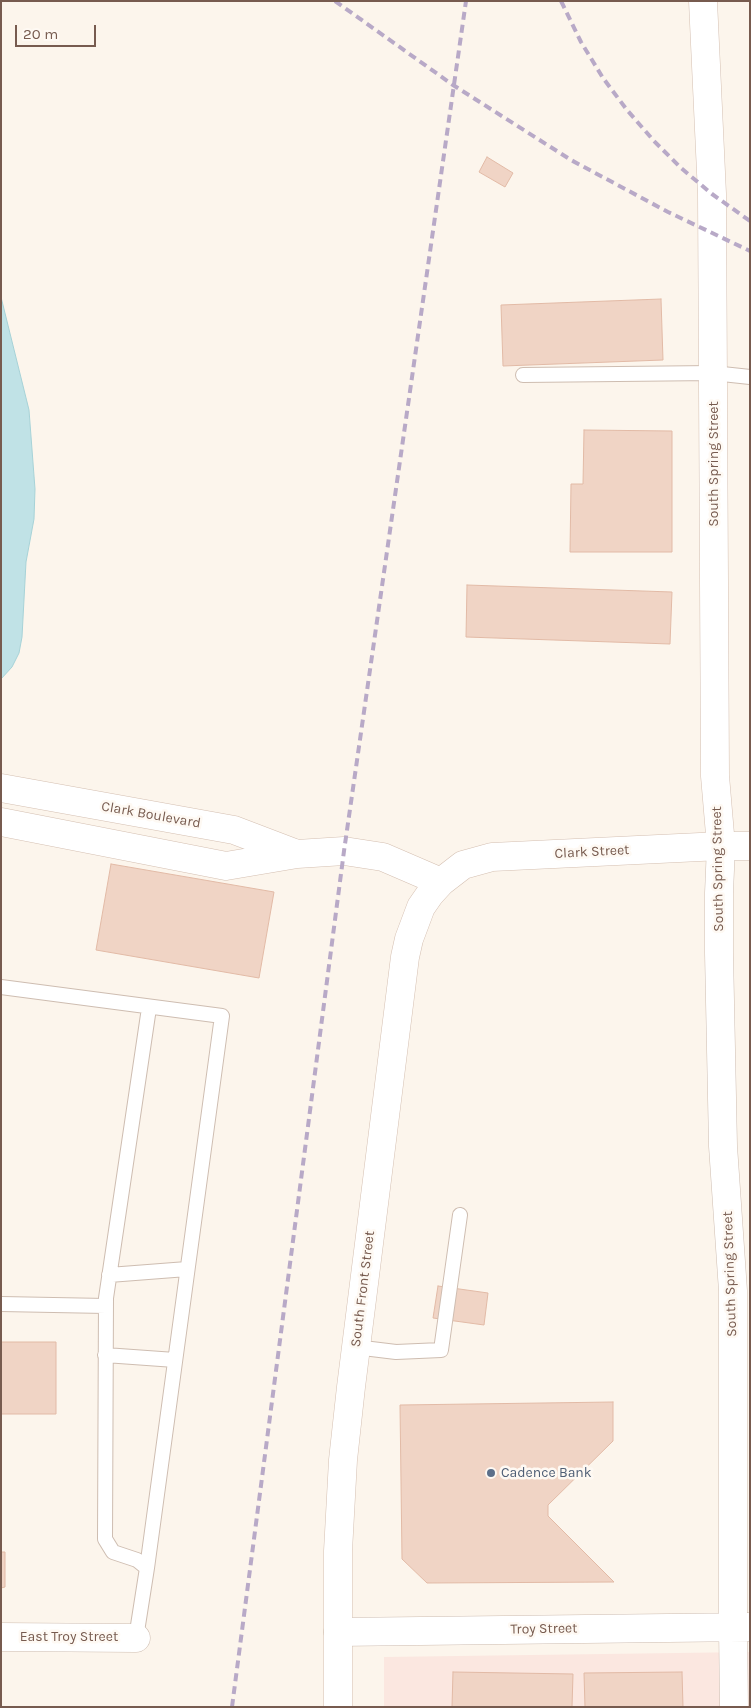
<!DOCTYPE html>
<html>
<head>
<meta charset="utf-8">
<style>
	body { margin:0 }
	#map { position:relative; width:751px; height:1708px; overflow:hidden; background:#fcf5ec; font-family:Karla,sans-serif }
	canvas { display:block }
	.frame { position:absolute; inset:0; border:2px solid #775b4f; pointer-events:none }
	.scale { position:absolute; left:15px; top:25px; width:81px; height:22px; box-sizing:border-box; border:2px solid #775b4f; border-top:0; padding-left:6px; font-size:15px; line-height:18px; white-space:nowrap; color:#775b4f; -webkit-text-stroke:4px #fef9f3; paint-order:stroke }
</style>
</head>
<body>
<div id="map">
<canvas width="751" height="1708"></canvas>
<div class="frame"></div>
<div class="scale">20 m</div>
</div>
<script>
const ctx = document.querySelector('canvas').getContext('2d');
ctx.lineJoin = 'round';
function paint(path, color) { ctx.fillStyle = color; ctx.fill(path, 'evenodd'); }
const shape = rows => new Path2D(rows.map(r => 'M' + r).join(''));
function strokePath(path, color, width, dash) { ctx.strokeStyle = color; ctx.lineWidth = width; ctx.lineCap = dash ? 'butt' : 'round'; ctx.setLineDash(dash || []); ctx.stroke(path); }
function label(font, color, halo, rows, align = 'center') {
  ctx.font = font + ' Karla,sans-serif'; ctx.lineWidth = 5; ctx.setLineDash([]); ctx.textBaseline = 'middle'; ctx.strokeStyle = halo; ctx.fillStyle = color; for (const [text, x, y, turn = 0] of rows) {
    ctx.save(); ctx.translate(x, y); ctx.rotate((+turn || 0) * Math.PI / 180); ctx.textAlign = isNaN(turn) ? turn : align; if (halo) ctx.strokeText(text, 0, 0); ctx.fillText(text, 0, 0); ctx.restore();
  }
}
const commercial = shape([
	[750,1652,750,1707,384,1707,384,1657]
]);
const water = shape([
	[1,297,29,410,35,489,34,519,26,562,22,637,19,653,12,667,1,679,1,297]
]);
const building = shape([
	[487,157,513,173,505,187,479,172,487,157],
	[661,299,663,360,503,366,501,305,661,299],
	[584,430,672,431,672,552,570,552,571,484,583,484,584,430],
	[467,585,672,592,670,644,466,637,467,585],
	[111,864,274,892,259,978,96,950,111,864],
	[438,1286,488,1293,484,1325,433,1318,438,1286],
	[1,1342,56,1342,56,1414,1,1414,1,1342],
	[613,1402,613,1441,548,1505,548,1516,614,1582,427,1583,402,1559,400,1405,613,1402],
	[1,1552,5,1552,5,1587,1,1588,1,1552],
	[453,1672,573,1674,572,1707,452,1707,453,1672],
	[682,1672,683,1707,585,1707,584,1673,682,1672]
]);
const lane = shape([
	[523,375,713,373,750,377],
	[1,987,222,1016,147,1568],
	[109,1275,187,1269],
	[1,1304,106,1306],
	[355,1347,396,1352,441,1350,460,1215],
	[105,1355,175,1360],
	[136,1638,147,1568,137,1560,113,1552,105,1539,106,1298,149,1008]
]);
const street = shape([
	[338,1632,750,1627],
	[1,1637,136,1638],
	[734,1707,733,1627,733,1291,723,1146,719,953,719,893,721,846,750,846]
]);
const secondary = shape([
	[1,788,234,830,297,854],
	[1,822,226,866,297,854,344,851,383,857,441,882],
	[338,1707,338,1551,343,1460,351,1387,405,957,409,939,421,907,430,894,441,882,463,865,492,857,721,846,715,776,712,194,703,1]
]);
const rail = shape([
	[335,1,453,85,571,160,668,212,750,251],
	[561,1,581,42,603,78,627,110,654,141,681,168,712,194,750,221],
	[232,1707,344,851,466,1]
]);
const markers = [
	[491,1473,5,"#5c6f8a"]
];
const streetNames = [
	["South Spring Street",714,464,-90],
	["Clark Boulevard",151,815,10],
	["Clark Street",592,852,-3],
	["South Spring Street",718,869,-91],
	["South Spring Street",730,1274,-92],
	["South Front Street",363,1289,-83],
	["Troy Street",544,1629,-1],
	["East Troy Street",69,1637]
];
const serviceNames = [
	["Cadence Bank",501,1473]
];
paint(commercial, '#fbe7e0');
paint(water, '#c0e2e6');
strokePath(water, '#a7d2d7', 1);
paint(building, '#f0d4c5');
strokePath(building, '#e2baa6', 1);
strokePath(lane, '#cebdb1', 16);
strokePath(street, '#cebdb1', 29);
strokePath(secondary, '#d4bfb1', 29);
strokePath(lane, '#fff', 14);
strokePath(street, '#fff', 28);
strokePath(secondary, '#fff', 28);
strokePath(rail, '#b8a9c7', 4, [8, 5]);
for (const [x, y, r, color] of markers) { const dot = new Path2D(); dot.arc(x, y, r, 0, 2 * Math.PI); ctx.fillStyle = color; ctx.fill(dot); strokePath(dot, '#fef9f3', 2); }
label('14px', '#775b4f', '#fef9f3', streetNames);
label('14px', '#4e5e75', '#fef9f3', serviceNames, 'left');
</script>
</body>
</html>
